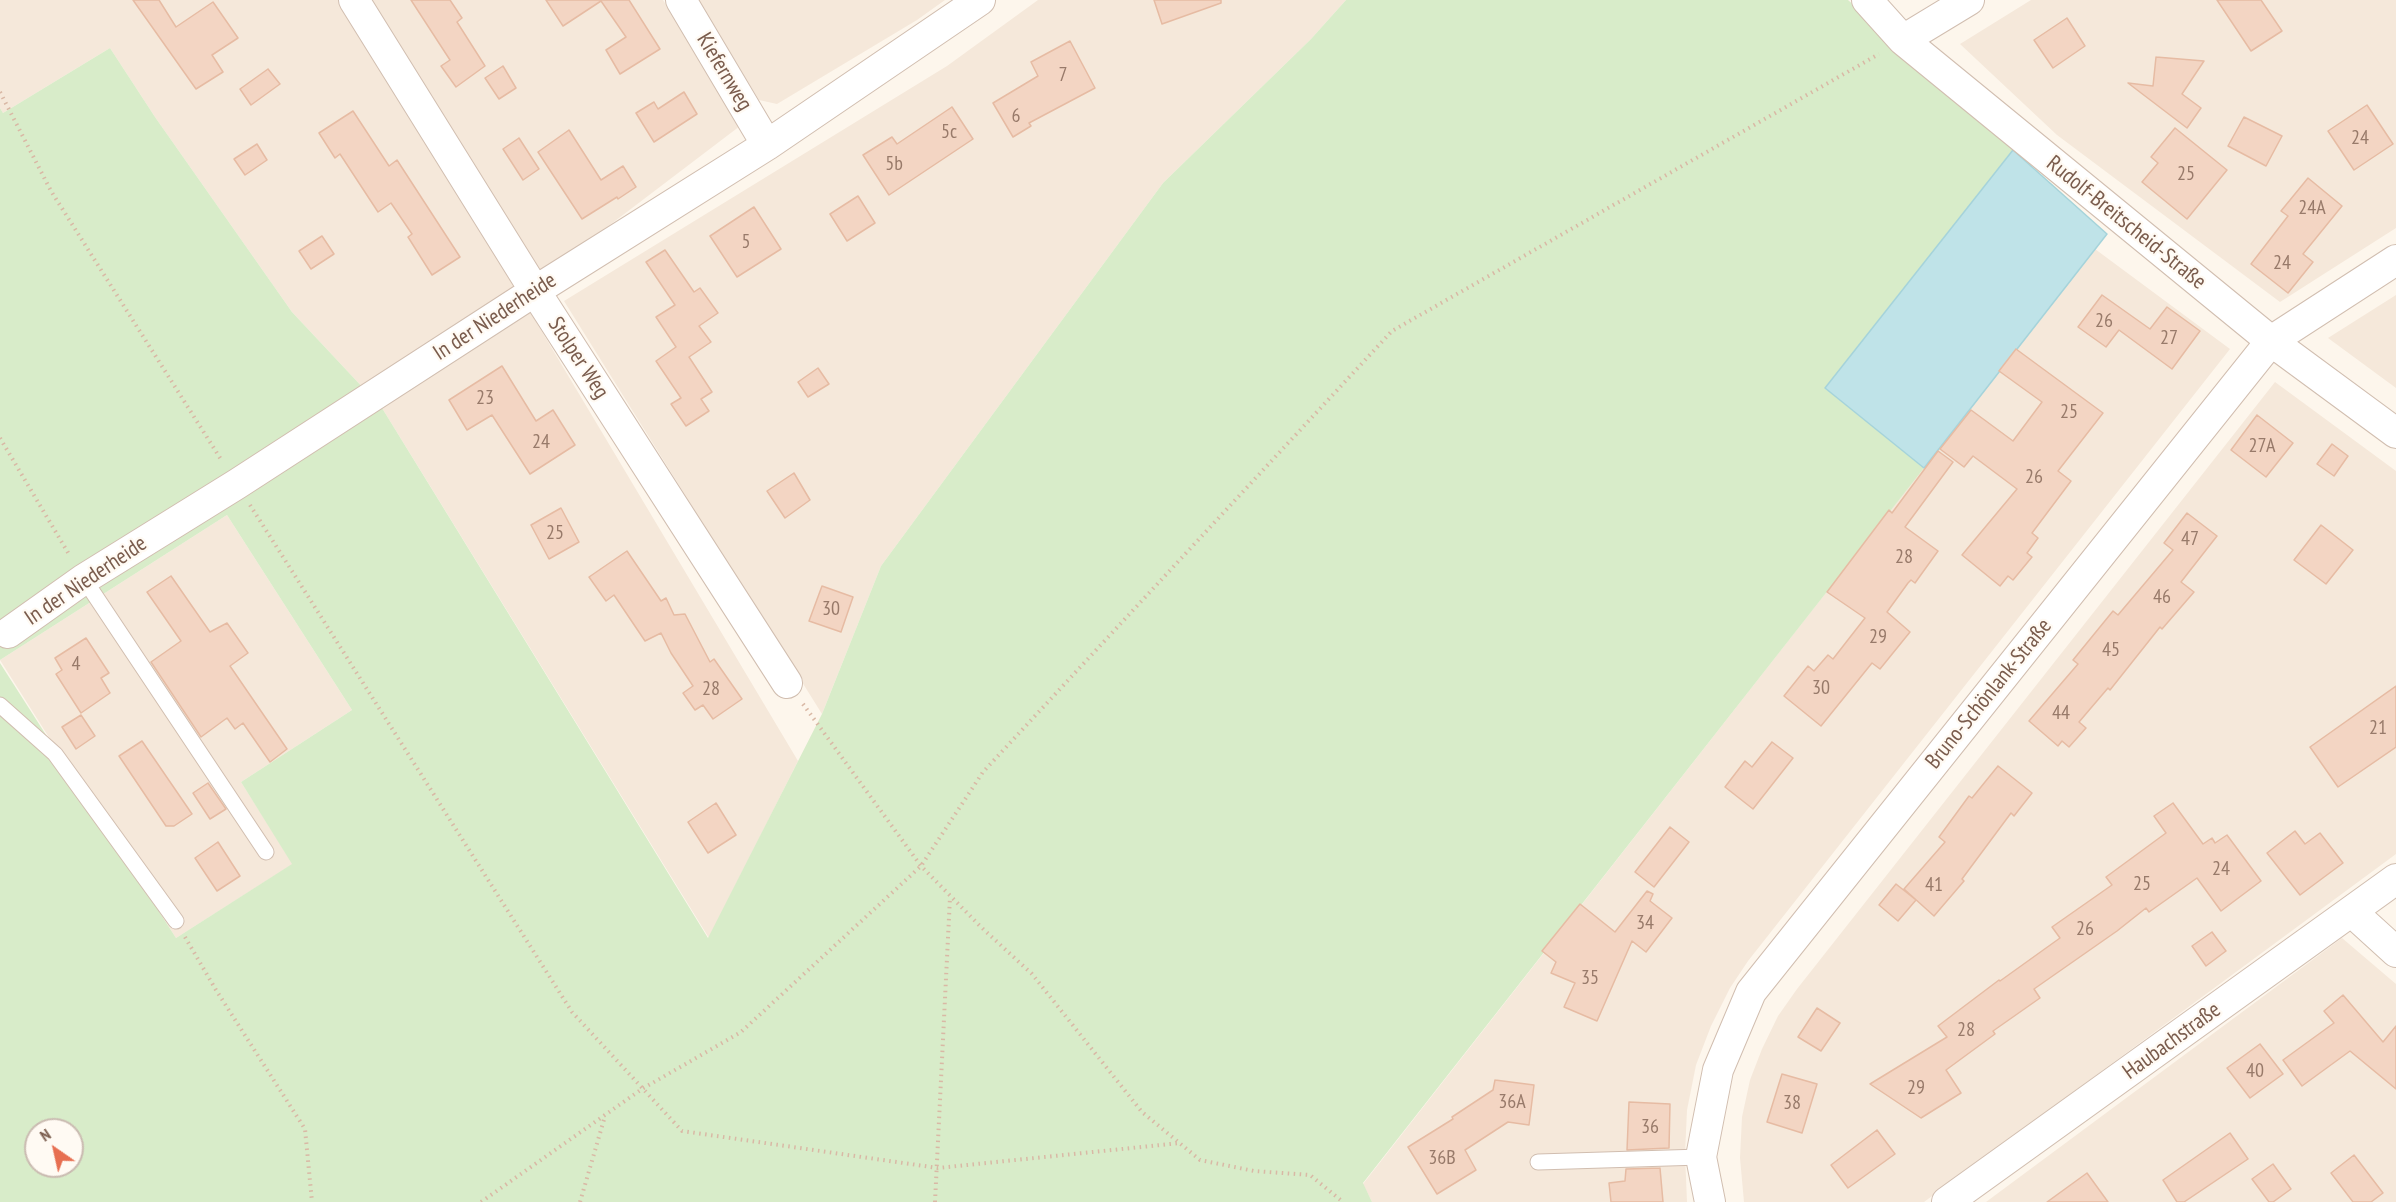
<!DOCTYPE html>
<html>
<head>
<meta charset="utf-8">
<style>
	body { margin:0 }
	#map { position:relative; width:2396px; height:1202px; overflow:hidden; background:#fdf6ec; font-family:"PT Sans Narrow",sans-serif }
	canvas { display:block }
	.north { position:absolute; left:24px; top:1118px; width:60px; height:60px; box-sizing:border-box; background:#fffaf3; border:2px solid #cabbb1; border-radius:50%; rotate:326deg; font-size:16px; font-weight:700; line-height:24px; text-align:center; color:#7a5c4d }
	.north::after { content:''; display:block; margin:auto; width:21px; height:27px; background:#e76f51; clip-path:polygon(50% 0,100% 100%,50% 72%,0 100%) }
</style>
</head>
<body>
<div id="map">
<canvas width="2396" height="1202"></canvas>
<div class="north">N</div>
</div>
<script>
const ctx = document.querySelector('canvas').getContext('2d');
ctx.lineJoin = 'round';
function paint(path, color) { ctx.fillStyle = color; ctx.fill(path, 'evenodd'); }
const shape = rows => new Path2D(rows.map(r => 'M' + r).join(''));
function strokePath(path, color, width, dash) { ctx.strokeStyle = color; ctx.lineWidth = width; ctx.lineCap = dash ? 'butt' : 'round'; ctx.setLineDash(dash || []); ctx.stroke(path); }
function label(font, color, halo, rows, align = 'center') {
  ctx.font = font + ' "PT Sans Narrow",sans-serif'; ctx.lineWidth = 4.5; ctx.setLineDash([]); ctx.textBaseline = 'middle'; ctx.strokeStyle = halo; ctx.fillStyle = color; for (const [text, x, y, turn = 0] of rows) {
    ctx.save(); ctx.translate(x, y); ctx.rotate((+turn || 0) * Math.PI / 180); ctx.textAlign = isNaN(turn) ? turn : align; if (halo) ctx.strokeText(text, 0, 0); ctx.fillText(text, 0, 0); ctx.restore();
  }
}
const residential = shape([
	[0,0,341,0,529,310,798,761,709,938,382,408,292,312,155,117,110,48,3,113,0,108],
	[366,0,663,0,740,126,540,278],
	[698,0,945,0,917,20,777,104,759,100],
	[1038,0,1346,0,1311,39,1163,183,881,566,822,714,564,301,947,66],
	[2031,0,2396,0,2396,228,2280,302,2057,135,1960,44],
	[2095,249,2230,349,1748,961,1730,988,1711,1026,1696,1065,1687,1110,1685,1154,1687,1202,1372,1202,1363,1184],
	[2396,295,2396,388,2328,338],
	[2275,382,2396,471,2396,854,1924,1202,1744,1202,1740,1158,1742,1117,1750,1080,1762,1049,1778,1016,1797,989],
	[227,515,352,710,241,782,293,864,176,938,0,660],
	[2342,938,2396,984,2396,1202,1986,1202]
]);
const green = shape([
	[1346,0,1848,0,2013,150,1825,388,1924,468,1363,1183,1372,1202,0,1202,0,663,176,938,292,864,241,782,352,710,227,515,0,660,0,108,3,113,110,48,155,117,292,312,382,408,708,938,822,714,881,566,1163,183,1311,39],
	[36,1130,72,1130,72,1166,36,1166]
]);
const water = shape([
	[2013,150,2107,234,1924,468,1825,388,2013,150]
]);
const building = shape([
	[133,0,159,0,176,27,213,2,238,38,212,55,223,72,196,89,133,0],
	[411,0,450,0,462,18,457,22,485,66,456,87,441,66,450,60,411,0],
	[546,0,629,0,660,49,620,74,606,50,626,37,601,1,563,26,546,0],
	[1154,0,1221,0,1221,3,1162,24,1154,0],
	[2217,0,2261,0,2282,31,2251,51,2217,0],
	[2067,18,2085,46,2053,68,2034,40,2067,18],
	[1070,41,1095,88,1029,123,1031,126,1013,137,993,103,1038,76,1031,62,1070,41],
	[2156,57,2204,61,2182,94,2201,108,2187,128,2128,83,2153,86,2156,57],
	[503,66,516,88,499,99,485,78,503,66],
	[268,69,280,84,251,105,240,89,268,69],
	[684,92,697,114,654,142,636,113,654,102,658,109,684,92],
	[2367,105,2393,144,2354,170,2328,131,2367,105],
	[952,107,973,139,889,195,863,155,892,137,897,144,952,107],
	[353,111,389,166,397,160,460,257,432,275,408,237,412,234,391,203,378,212,340,154,335,158,319,133,353,111],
	[2244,117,2282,136,2266,166,2228,146,2244,117],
	[2175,128,2227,170,2187,219,2142,182,2158,163,2151,157,2175,128],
	[569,130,601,180,623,166,636,187,618,199,617,197,582,219,538,152,569,130],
	[519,138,539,169,523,180,503,149,519,138],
	[257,144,267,160,245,175,234,159,257,144],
	[2308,178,2342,206,2303,254,2313,262,2288,293,2251,264,2288,216,2281,211,2308,178],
	[858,196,875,223,847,241,830,214,858,196],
	[754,207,781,249,737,277,710,236,754,207],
	[322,236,334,254,311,269,299,251,322,236],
	[665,250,694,292,700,288,718,313,699,326,711,342,689,357,712,392,701,399,709,411,686,426,671,404,681,398,656,361,676,347,656,317,675,305,646,262,665,250],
	[2102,295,2150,329,2167,307,2200,331,2172,369,2119,330,2106,347,2078,327,2102,295],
	[2016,349,2103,413,2058,471,2071,481,2032,533,2038,538,2027,553,2032,557,2013,580,2008,576,2000,586,1962,555,2017,489,1973,456,1964,467,1940,449,1971,410,2013,441,2042,402,1999,371,2016,349],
	[502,366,536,421,553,410,575,445,530,474,492,415,467,430,449,400,502,366],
	[818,368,829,384,808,397,798,382,818,368],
	[2257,415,2293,443,2266,477,2231,450,2257,415],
	[2332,444,2348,456,2334,476,2317,464,2332,444],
	[1938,451,1953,462,1905,527,1938,551,1915,583,1911,580,1908,583,1887,612,1910,632,1880,669,1872,663,1821,726,1784,696,1808,666,1814,671,1828,655,1833,659,1865,618,1827,592,1889,510,1892,513,1938,451],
	[794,473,810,500,785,518,767,491,794,473],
	[561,508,579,542,549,559,531,525,561,508],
	[2187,513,2217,536,2181,582,2194,592,2162,629,2160,627,2110,690,2108,688,2079,722,2086,728,2069,747,2062,741,2058,746,2029,721,2078,664,2073,660,2113,611,2118,615,2173,550,2164,543,2187,513],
	[2321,525,2353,550,2326,584,2294,560,2321,525],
	[627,551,661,601,666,598,674,615,685,614,710,662,714,659,742,699,713,719,703,705,695,710,683,693,693,686,671,653,661,633,645,641,614,595,606,601,589,577,627,551],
	[171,576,210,632,227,623,248,653,230,666,287,749,270,762,243,723,235,729,227,718,201,737,151,662,181,641,147,592,171,576],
	[822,586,853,597,841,632,809,621,822,586],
	[86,638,109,673,101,678,110,693,81,713,56,674,62,670,55,658,86,638],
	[2396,686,2396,747,2338,787,2310,747,2396,686],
	[81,715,95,736,76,749,62,727,81,715],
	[142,741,192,814,174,826,166,826,119,756,142,741],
	[1772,742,1793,758,1753,809,1725,787,1745,761,1752,767,1772,742],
	[1998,766,2032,793,2014,816,2011,813,1962,879,1964,881,1934,916,1904,889,1945,842,1939,837,1969,796,1972,798,1998,766],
	[208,783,226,809,210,819,193,793,208,783],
	[716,803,736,835,708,853,688,822,716,803],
	[2173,803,2203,844,2212,838,2215,843,2227,835,2261,881,2221,911,2197,878,2149,912,2146,908,2117,931,2034,989,2040,998,1993,1031,1995,1034,1946,1070,1961,1093,1921,1118,1870,1084,1947,1037,1938,1026,1999,980,2000,981,2060,938,2052,927,2112,885,2106,877,2166,833,2154,816,2173,803],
	[1670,827,1689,842,1654,887,1635,872,1670,827],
	[2295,831,2305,844,2320,833,2343,863,2300,895,2267,853,2295,831],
	[218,842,240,876,217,891,195,858,218,842],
	[1896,884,1916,900,1898,921,1879,905,1896,884],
	[1647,891,1653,894,1650,901,1672,918,1646,952,1632,941,1597,1021,1564,1007,1575,983,1551,973,1556,962,1542,951,1580,904,1615,932,1647,891],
	[2212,932,2226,951,2206,966,2192,946,2212,932],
	[2343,995,2383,1042,2396,1026,2396,1089,2350,1051,2302,1086,2283,1060,2334,1023,2324,1011,2343,995],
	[1817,1008,1840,1023,1821,1051,1798,1037,1817,1008],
	[2260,1044,2283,1074,2250,1098,2227,1068,2260,1044],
	[1782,1074,1817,1084,1802,1133,1767,1122,1782,1074],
	[1495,1080,1534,1085,1529,1125,1508,1122,1465,1150,1476,1170,1437,1194,1408,1147,1453,1119,1452,1117,1493,1090,1495,1080],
	[1629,1102,1670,1104,1669,1148,1627,1150,1629,1102],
	[1877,1130,1895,1154,1848,1188,1831,1165,1877,1130],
	[2230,1133,2248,1159,2184,1202,2177,1202,2163,1180,2230,1133],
	[2354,1155,2383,1193,2371,1202,2353,1202,2331,1173,2354,1155],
	[2273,1164,2291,1189,2273,1202,2269,1202,2252,1179,2273,1164],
	[1660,1168,1663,1202,1611,1202,1609,1183,1625,1181,1626,1169,1660,1168],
	[2087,1173,2108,1202,2047,1202,2087,1173]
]);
const path = shape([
	[0,92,51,191,222,461],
	[0,438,70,556],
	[250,505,572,1012,682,1131,938,1168,1180,1143],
	[803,704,921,866,981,927,1032,974,1142,1112,1200,1160,1254,1171,1310,1175,1343,1202],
	[185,937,216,990,305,1129,312,1202],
	[481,1202,642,1089,741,1032,921,866,983,772,1392,331,1879,54],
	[580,1202,605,1116],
	[935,1202,950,897]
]);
const lane = shape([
	[84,579,266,852],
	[0,705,55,754,176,921],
	[1538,1162,1701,1157]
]);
const street = shape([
	[354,0,535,291,787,683],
	[681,0,767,145],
	[1867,0,1903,40,2271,341,2396,433],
	[1903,40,1969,0],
	[8,633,84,579,237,484,535,291,767,145,980,0],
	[2352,912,2396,952],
	[1710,1202,1701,1157,1718,1070,1751,992,2271,341,2396,260],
	[1947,1202,2396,879]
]);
const numberNames = [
	["7",1063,75],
	["6",1016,116],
	["5c",949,132],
	["24",2360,138],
	["5b",894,164],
	["25",2186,174],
	["24A",2312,208],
	["5",746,242],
	["24",2282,263],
	["26",2104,321],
	["27",2169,338],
	["23",485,398],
	["25",2069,412],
	["24",541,442],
	["27A",2262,446],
	["26",2034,477],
	["25",555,533],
	["47",2190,539],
	["28",1904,557],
	["46",2162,597],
	["30",831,609],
	["29",1878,637],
	["45",2111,650],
	["4",76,664],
	["30",1821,688],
	["28",711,689],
	["44",2061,713],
	["21",2378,728],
	["24",2221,869],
	["25",2142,884],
	["41",1934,885],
	["34",1645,923],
	["26",2085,929],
	["35",1590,978],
	["28",1966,1030],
	["40",2255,1071],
	["29",1916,1088],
	["36A",1512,1102],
	["38",1792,1103],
	["36",1650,1127],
	["36B",1442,1158]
];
const streetNames = [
	["Kiefernweg",724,72,59],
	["Rudolf-Breitscheid-Straße",2126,223,39],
	["In der Niederheide",495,317,-33],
	["Stolper Weg",578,358,57],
	["In der Niederheide",86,581,-34],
	["Bruno-Schönlank-Straße",1989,694,-51],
	["Haubachstraße",2172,1041,-36]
];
paint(residential, '#f5e8da');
paint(green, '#d8ecc9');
paint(water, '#bfe3e8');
strokePath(water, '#a5d3da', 1.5);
paint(building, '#f3d5c3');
strokePath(building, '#e6bba3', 1.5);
strokePath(lane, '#d1beb0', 17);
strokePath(street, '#d1beb0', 32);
strokePath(path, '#d9b8a5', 4, [1.5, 4.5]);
strokePath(lane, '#fff', 15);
strokePath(street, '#fff', 30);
label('20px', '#987a6a', null, numberNames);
label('22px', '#7a5c4d', '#fffaf3', streetNames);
</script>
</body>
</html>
